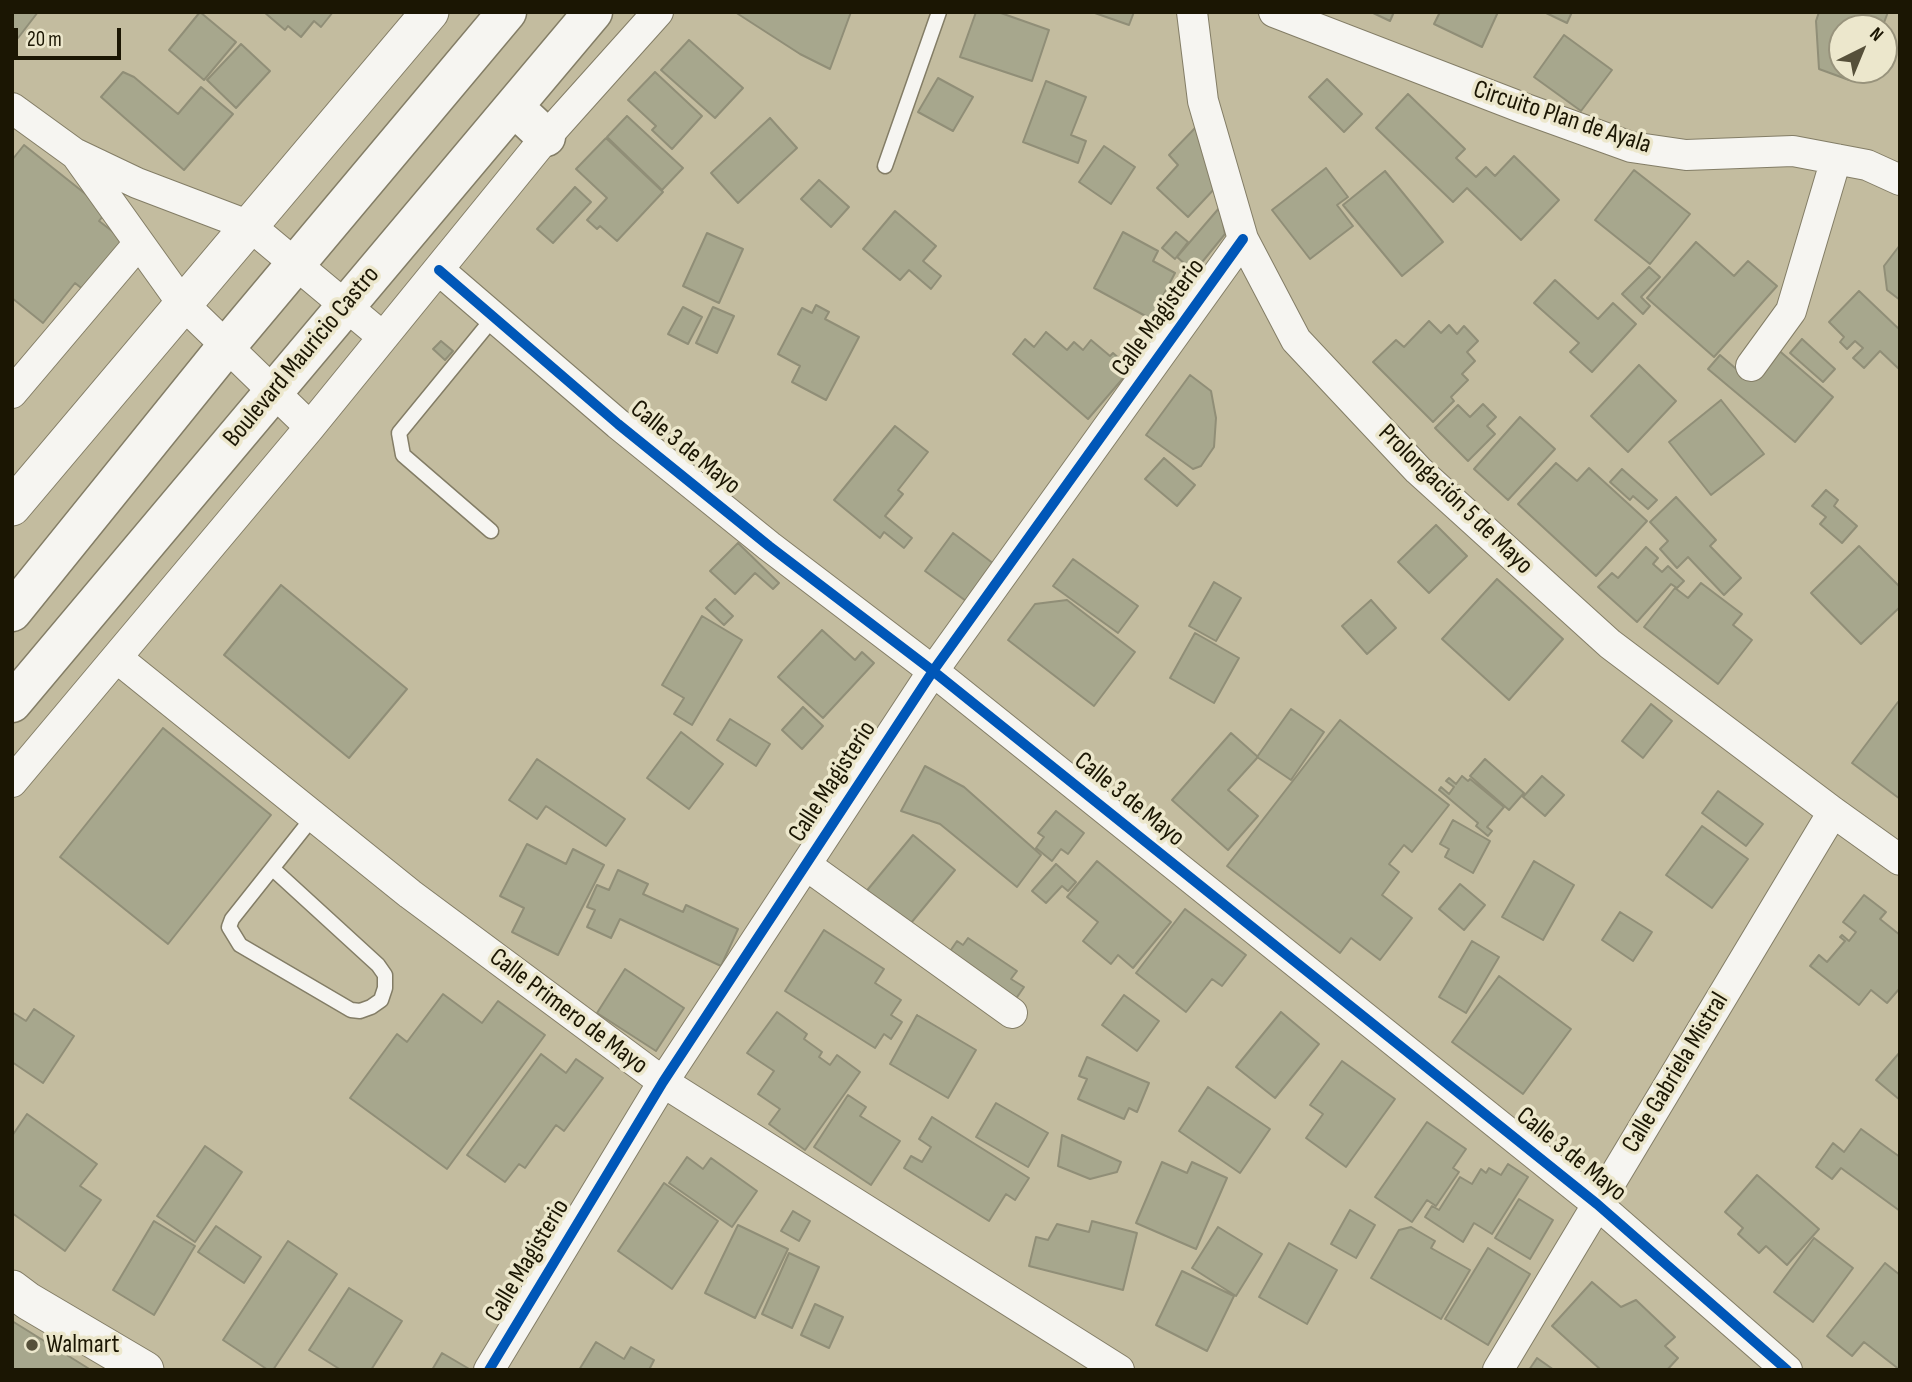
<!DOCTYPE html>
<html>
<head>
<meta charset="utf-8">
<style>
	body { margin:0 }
	#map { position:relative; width:1912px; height:1382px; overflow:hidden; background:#c3bc9f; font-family:"Sofia Sans Condensed",sans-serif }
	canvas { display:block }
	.frame { position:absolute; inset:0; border:14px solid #1b1603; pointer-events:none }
	.north { position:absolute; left:1828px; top:14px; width:70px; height:70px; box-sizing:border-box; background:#ece7cc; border:2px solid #98937c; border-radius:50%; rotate:43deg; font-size:19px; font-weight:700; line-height:28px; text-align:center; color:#1b1603 }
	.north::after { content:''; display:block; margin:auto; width:24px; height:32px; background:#56503a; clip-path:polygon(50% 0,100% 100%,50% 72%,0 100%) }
	.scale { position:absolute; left:14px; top:28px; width:107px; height:32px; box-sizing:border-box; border:4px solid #1b1603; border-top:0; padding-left:9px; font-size:21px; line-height:24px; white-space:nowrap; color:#1b1603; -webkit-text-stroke:5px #ece7cc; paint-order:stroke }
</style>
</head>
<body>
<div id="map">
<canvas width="1912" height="1382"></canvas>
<div class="frame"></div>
<div class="north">N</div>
<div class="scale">20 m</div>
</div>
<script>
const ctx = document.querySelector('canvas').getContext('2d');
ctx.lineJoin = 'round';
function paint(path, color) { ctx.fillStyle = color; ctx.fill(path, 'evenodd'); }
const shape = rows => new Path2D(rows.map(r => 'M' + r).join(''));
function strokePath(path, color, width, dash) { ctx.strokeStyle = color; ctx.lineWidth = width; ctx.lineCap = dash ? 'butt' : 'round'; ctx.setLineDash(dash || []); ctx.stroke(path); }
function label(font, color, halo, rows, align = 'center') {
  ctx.font = font + ' "Sofia Sans Condensed",sans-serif'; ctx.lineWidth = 7; ctx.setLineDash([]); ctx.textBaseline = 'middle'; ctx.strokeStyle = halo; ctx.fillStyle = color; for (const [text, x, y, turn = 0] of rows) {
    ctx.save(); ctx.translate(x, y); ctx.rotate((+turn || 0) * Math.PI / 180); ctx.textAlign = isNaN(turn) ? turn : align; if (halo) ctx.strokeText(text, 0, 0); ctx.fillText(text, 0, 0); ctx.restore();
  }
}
const building = shape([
	[12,12,38,12,18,38,12,34,12,12],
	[200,12,236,42,204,80,169,50,200,12],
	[264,12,333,12,321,27,314,21,301,37,288,26,285,30,264,12],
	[735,12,851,12,830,69,800,54,735,12],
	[976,12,998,12,1049,30,1032,81,960,57,976,12],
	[1092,12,1134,12,1129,25,1092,12],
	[1371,12,1394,12,1390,21,1371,12],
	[1440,12,1498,12,1482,47,1434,24,1440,12],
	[1544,12,1572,12,1567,23,1544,12],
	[1819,12,1888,12,1882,28,1842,28,1842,70,1864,70,1849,80,1819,69,1816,21,1819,12],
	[1564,35,1612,70,1581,111,1534,77,1564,35],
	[689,40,743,88,715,118,661,70,689,40],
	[241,44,270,71,236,108,207,80,241,44],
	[123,72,134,77,178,114,201,87,233,114,184,170,101,97,123,72],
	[655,72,702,116,672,149,652,130,656,126,628,100,655,72],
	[938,78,973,97,953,131,918,112,938,78],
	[1327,79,1362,114,1344,132,1309,97,1327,79],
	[1046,81,1086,97,1071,135,1086,141,1078,163,1023,142,1046,81],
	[1408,94,1465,149,1456,158,1476,177,1486,167,1495,176,1514,156,1559,200,1521,240,1467,188,1453,202,1376,128,1408,94],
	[627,116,683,168,662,190,607,137,627,116],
	[770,118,797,148,738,203,711,173,770,118],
	[1197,126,1216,187,1188,217,1157,188,1178,165,1169,155,1197,126],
	[606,138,663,192,617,241,600,226,597,229,587,220,607,198,576,169,606,138],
	[24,145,107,211,99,221,125,241,85,291,75,283,43,323,12,298,12,160,24,145],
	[1104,146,1135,167,1111,204,1079,182,1104,146],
	[1326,168,1348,197,1337,205,1353,226,1310,259,1272,210,1326,168],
	[1634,170,1690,214,1650,264,1595,220,1634,170],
	[1385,171,1443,242,1402,276,1343,205,1385,171],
	[819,180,849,207,831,227,801,199,819,180],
	[575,187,591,202,553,243,537,229,575,187],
	[1220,207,1225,234,1194,272,1177,257,1220,207],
	[895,211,936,246,923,261,941,276,931,289,909,270,900,280,863,249,895,211],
	[1123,232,1158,251,1153,261,1175,273,1151,319,1094,288,1123,232],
	[1176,232,1188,242,1175,259,1162,248,1176,232],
	[707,233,743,249,719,303,683,286,707,233],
	[1696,242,1734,276,1748,261,1777,286,1714,357,1647,298,1696,242],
	[1900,245,1900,300,1887,290,1884,266,1900,245],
	[1649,267,1660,277,1641,297,1650,306,1643,314,1622,294,1649,267],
	[1555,280,1598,319,1613,303,1636,324,1592,372,1570,352,1579,343,1534,303,1555,280],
	[1859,291,1900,330,1899,369,1880,351,1864,368,1853,358,1863,348,1855,341,1847,349,1840,342,1844,337,1829,322,1859,291],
	[816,305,829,312,825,319,859,337,826,400,792,382,800,366,778,354,802,308,812,313,816,305],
	[683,307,702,317,688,344,668,334,683,307],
	[713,307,734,316,717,353,696,343,713,307],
	[1429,321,1441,333,1449,325,1457,334,1464,326,1478,341,1467,352,1475,361,1462,374,1468,380,1451,397,1454,401,1433,422,1373,362,1396,340,1404,347,1429,321],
	[1046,332,1067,350,1074,342,1083,350,1091,340,1110,356,1113,353,1131,369,1088,419,1013,354,1025,339,1034,347,1046,332],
	[1802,339,1835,369,1823,382,1790,353,1802,339],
	[441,341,453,351,445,360,433,349,441,341],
	[1776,348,1833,397,1795,442,1708,369,1720,355,1749,380,1776,348],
	[1639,365,1676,401,1628,452,1591,416,1639,365],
	[1190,375,1211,391,1216,418,1214,447,1201,466,1193,469,1146,435,1190,375],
	[1721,400,1764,454,1711,495,1669,442,1721,400],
	[1483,404,1496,417,1487,426,1495,434,1468,461,1435,428,1458,405,1470,417,1483,404],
	[1520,417,1555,449,1508,500,1474,469,1520,417],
	[895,426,928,452,898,490,903,494,885,516,912,538,904,548,884,532,880,538,834,500,895,426],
	[1164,458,1195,485,1177,506,1145,479,1164,458],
	[1556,463,1577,481,1589,468,1647,521,1596,576,1518,504,1556,463],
	[1622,469,1657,500,1648,509,1633,496,1630,500,1610,482,1622,469],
	[1826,490,1838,500,1834,506,1857,526,1842,543,1820,524,1826,517,1812,506,1826,490],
	[1676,497,1716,540,1710,546,1741,578,1724,595,1688,557,1677,568,1660,549,1668,541,1650,522,1676,497],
	[1436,525,1467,556,1429,593,1398,562,1436,525],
	[953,533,994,564,966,601,925,571,953,533],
	[738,543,779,583,773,589,755,573,735,594,710,571,738,543],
	[1859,546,1900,587,1900,607,1861,644,1811,593,1859,546],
	[1646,547,1658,558,1653,564,1662,572,1668,566,1684,581,1677,588,1671,584,1637,622,1598,587,1612,573,1618,578,1646,547],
	[1073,559,1138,606,1118,633,1053,586,1073,559],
	[1497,579,1563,639,1509,700,1442,639,1497,579],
	[1214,582,1241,598,1216,641,1189,626,1214,582],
	[1701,583,1742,614,1733,625,1752,640,1718,684,1644,627,1675,588,1688,598,1701,583],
	[281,585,407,689,349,758,224,655,281,585],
	[715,599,733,616,724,625,706,608,715,599],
	[1067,600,1135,652,1094,706,1008,640,1035,604,1067,600],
	[1371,600,1396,628,1367,654,1342,626,1371,600],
	[702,616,742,640,692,725,674,714,684,698,662,685,702,616],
	[822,630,855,660,862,652,874,663,823,718,778,677,822,630],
	[1195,633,1239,658,1214,703,1170,678,1195,633],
	[1898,702,1900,703,1900,799,1852,763,1898,702],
	[1651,704,1672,721,1643,758,1622,741,1651,704],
	[803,707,823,726,802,749,782,730,803,707],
	[1291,709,1324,732,1291,780,1257,757,1291,709],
	[730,719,770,744,756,766,717,740,730,719],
	[1340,720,1449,805,1412,852,1404,845,1389,864,1399,872,1382,895,1412,918,1380,960,1351,938,1340,953,1227,866,1340,720],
	[163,728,271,815,168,944,60,857,163,728],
	[681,732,723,764,689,809,647,778,681,732],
	[1231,733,1258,757,1228,790,1258,816,1228,850,1172,800,1231,733],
	[537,759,625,819,606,846,546,806,537,819,509,800,537,759],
	[1485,759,1524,793,1509,810,1470,776,1485,759],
	[925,766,964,787,1041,855,1017,887,940,824,901,811,925,766],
	[1462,776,1468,781,1470,779,1504,807,1487,827,1492,831,1488,836,1476,826,1478,823,1439,790,1441,787,1449,794,1454,787,1446,781,1449,778,1456,784,1462,776],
	[1542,776,1564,795,1545,816,1523,797,1542,776],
	[1718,791,1763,824,1746,846,1702,813,1718,791],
	[1056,811,1084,833,1068,854,1061,849,1052,861,1036,848,1044,837,1038,833,1056,811],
	[1453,820,1490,841,1473,873,1445,857,1449,849,1440,844,1453,820],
	[1702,826,1748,859,1712,908,1666,875,1702,826],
	[913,835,955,870,906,929,864,894,913,835],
	[527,844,566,864,573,849,604,865,558,955,512,932,524,908,500,896,527,844],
	[1097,861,1171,922,1133,968,1118,955,1111,964,1083,941,1098,922,1067,897,1097,861],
	[1534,861,1574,885,1543,940,1502,917,1534,861],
	[1056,864,1076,882,1068,891,1062,886,1046,903,1032,891,1056,864],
	[618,870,648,884,643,894,683,912,686,905,738,929,721,966,620,919,611,938,587,927,595,910,587,907,597,885,609,890,618,870],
	[1460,884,1485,905,1464,930,1439,909,1460,884],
	[1864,895,1886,912,1880,919,1900,935,1900,988,1887,1003,1871,990,1859,1005,1810,966,1819,955,1827,962,1845,941,1840,937,1842,935,1849,941,1856,932,1843,922,1864,895],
	[1185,909,1246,955,1222,986,1212,979,1186,1012,1136,973,1185,909],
	[1620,912,1652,932,1633,961,1602,940,1620,912],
	[824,930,884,969,875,983,901,1000,891,1015,902,1022,891,1039,884,1034,875,1048,785,991,824,930],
	[968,938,1017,971,1011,979,1024,987,1013,1003,946,957,957,941,963,945,968,938],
	[1472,941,1499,957,1466,1013,1439,997,1472,941],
	[625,969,684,1008,656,1051,597,1013,625,969],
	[1499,976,1571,1029,1523,1094,1452,1042,1499,976],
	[443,994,482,1023,498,1001,545,1035,447,1169,350,1098,397,1034,407,1042,443,994],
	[1124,995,1159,1021,1137,1051,1102,1025,1124,995],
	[34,1009,74,1036,43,1083,12,1062,12,1012,26,1021,34,1009],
	[777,1012,807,1034,804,1039,822,1052,819,1057,830,1065,837,1055,860,1072,805,1150,769,1124,780,1109,758,1094,774,1071,747,1053,777,1012],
	[1281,1012,1319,1044,1275,1098,1236,1067,1281,1012],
	[917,1015,976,1050,948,1098,890,1064,917,1015],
	[1900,1052,1900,1100,1876,1080,1900,1052],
	[541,1054,566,1073,576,1059,603,1078,564,1131,556,1125,525,1168,519,1164,505,1182,467,1155,541,1054],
	[1087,1057,1149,1083,1137,1112,1129,1108,1124,1119,1078,1099,1087,1079,1079,1076,1087,1057],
	[1342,1061,1395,1099,1346,1167,1306,1138,1323,1114,1310,1105,1342,1061],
	[1208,1087,1270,1129,1240,1173,1179,1131,1208,1087],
	[848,1095,866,1107,860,1116,900,1141,871,1185,814,1147,848,1095],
	[996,1103,1048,1133,1028,1167,976,1137,996,1103],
	[27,1114,97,1164,80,1186,101,1200,65,1251,12,1213,12,1136,27,1114],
	[932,1117,1029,1178,1015,1200,1006,1194,989,1221,904,1168,911,1156,922,1162,931,1147,919,1139,932,1117],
	[1427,1122,1466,1149,1453,1168,1459,1172,1436,1206,1427,1200,1412,1222,1375,1197,1427,1122],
	[1861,1129,1900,1157,1900,1211,1841,1168,1832,1179,1816,1167,1833,1143,1844,1152,1861,1129],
	[1062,1135,1121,1162,1117,1172,1090,1179,1058,1166,1062,1135],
	[205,1146,242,1172,195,1242,157,1216,205,1146],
	[687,1157,703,1169,711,1158,757,1191,732,1227,669,1183,687,1157],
	[1162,1162,1187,1173,1192,1162,1227,1178,1196,1249,1136,1223,1162,1162],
	[1508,1164,1528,1177,1492,1234,1474,1223,1463,1242,1425,1217,1432,1206,1439,1210,1460,1177,1472,1184,1481,1169,1486,1173,1489,1168,1501,1175,1508,1164],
	[1757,1175,1819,1229,1787,1265,1766,1246,1759,1253,1738,1234,1743,1228,1725,1212,1757,1175],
	[664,1183,718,1221,672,1289,618,1251,664,1183],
	[1519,1199,1553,1220,1530,1259,1495,1238,1519,1199],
	[1350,1210,1375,1225,1356,1258,1331,1244,1350,1210],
	[793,1211,810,1221,799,1241,781,1231,793,1211],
	[154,1221,195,1246,154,1315,113,1290,154,1221],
	[1092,1221,1137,1233,1123,1290,1029,1266,1036,1237,1048,1240,1057,1224,1089,1232,1092,1221],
	[738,1225,788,1249,755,1318,705,1293,738,1225],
	[216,1226,261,1257,244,1283,198,1252,216,1226],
	[1218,1227,1262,1254,1236,1296,1192,1268,1218,1227],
	[1411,1227,1435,1241,1431,1248,1470,1270,1441,1319,1371,1278,1399,1230,1411,1227],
	[1814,1238,1853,1268,1813,1322,1774,1292,1814,1238],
	[288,1241,337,1274,273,1370,268,1370,223,1340,288,1241],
	[1289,1243,1337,1270,1307,1324,1259,1297,1289,1243],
	[1488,1248,1530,1274,1488,1345,1445,1319,1488,1248],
	[789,1253,819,1267,792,1328,762,1314,789,1253],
	[1885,1263,1900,1275,1900,1370,1864,1342,1852,1356,1827,1336,1885,1263],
	[1182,1271,1234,1296,1207,1351,1156,1325,1182,1271],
	[1592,1282,1621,1307,1636,1300,1675,1337,1665,1346,1678,1358,1667,1370,1601,1370,1552,1326,1592,1282],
	[349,1288,402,1321,371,1370,341,1370,309,1350,349,1288],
	[815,1304,843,1317,829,1348,801,1335,815,1304],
	[12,1321,91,1370,12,1370,12,1321],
	[596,1342,624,1359,631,1347,654,1360,649,1370,579,1370,596,1342],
	[442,1353,471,1370,432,1370,442,1353],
	[1537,1358,1554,1370,1529,1370,1537,1358]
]);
const service = shape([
	[885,166,939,12],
	[491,531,403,455,399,433,494,317],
	[273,869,378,965,385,975,385,988,381,1000,371,1007,360,1011,351,1010,240,945,229,927,232,919,313,817]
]);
const minor = shape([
	[1192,12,1203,101,1243,239,1296,340,1418,470,1610,644,1833,812,1900,860],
	[1274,12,1523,108,1631,147,1686,155,1793,151,1867,165,1900,180],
	[12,108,74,153,137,183,250,226,383,337],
	[77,156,182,303,310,427],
	[439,270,618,424,769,546,933,671,1597,1204,1787,1370],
	[1751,366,1791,311,1836,159],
	[12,393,139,243],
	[117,658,410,894,663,1082,1119,1370],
	[12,782,310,427,546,137,658,12],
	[806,865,1012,1013],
	[489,1370,663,1082,933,671,1243,239],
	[1498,1370,1833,812]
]);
const tertiary = shape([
	[12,507,430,12],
	[12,1289,28,1301,145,1370]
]);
const primary = shape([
	[514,107,546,137],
	[12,612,226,347,507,12],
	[12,703,593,12]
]);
const cycleway = shape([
	[439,270,618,424,769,546,933,671,1597,1204,1787,1370],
	[489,1370,663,1082,933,671,1243,239]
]);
const markers = [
	[32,1345,7,"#56503a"]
];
const streetNames = [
	["Circuito Plan de Ayala",1562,118,18],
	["Calle Magisterio",1159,318,-54],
	["Boulevard Mauricio Castro",302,357,-50],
	["Calle 3 de Mayo",685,448,39],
	["Prolongación 5 de Mayo",1455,500,44],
	["Calle Magisterio",833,782,-57],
	["Calle 3 de Mayo",1129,800,39],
	["Calle Primero de Mayo",568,1012,37],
	["Calle Gabriela Mistral",1676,1073,-59],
	["Calle 3 de Mayo",1571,1155,39],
	["Calle Magisterio",528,1261,-59]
];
const poiNames = [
	["Walmart",46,1345]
];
paint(building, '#a7a78d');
strokePath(building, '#908e77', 2);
strokePath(service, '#837d66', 17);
strokePath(minor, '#837d66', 32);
strokePath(tertiary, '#837d66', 39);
strokePath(primary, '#837d66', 41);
strokePath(service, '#f6f5f1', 14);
strokePath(minor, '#f6f5f1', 30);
strokePath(tertiary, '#f6f5f1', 37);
strokePath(primary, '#f6f5f1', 38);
strokePath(cycleway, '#0057b8', 10);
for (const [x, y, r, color] of markers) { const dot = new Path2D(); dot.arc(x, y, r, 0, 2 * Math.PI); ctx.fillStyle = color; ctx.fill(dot); strokePath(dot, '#ece7cc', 2.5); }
label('26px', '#1b1603', '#ece7cc', streetNames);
label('26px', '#1b1603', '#ece7cc', poiNames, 'left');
</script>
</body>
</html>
